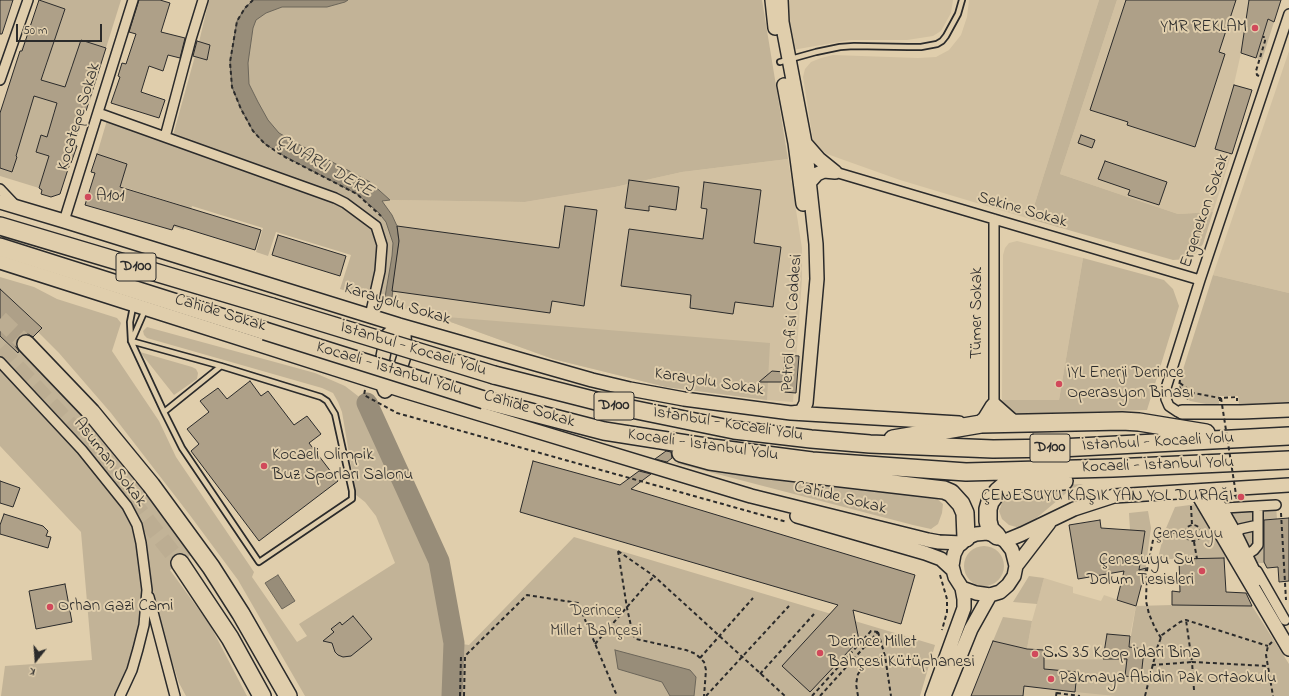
<!DOCTYPE html>
<html>
<head>
<meta charset="utf-8">
<style>
	body { margin:0 }
	#map { position:relative; width:1289px; height:696px; overflow:hidden; background:#e0ceac; font-family:"Indie Flower",sans-serif }
	canvas { display:block }
	.north { position:absolute; left:16px; top:640px; width:40px; height:40px; -webkit-text-stroke:3px #e0ceac; paint-order:stroke; rotate:197deg; font-size:11px; font-weight:700; line-height:16px; text-align:center; color:#2b2b2b }
	.north::after { content:''; display:block; margin:auto; width:14px; height:18px; background:#2b2b2b; clip-path:polygon(50% 0,100% 100%,50% 72%,0 100%) }
	.scale { position:absolute; left:16px; top:24px; width:86px; height:18px; box-sizing:border-box; border:2px solid #2b2b2b; border-top:0; padding-left:5px; font-size:12px; line-height:14px; white-space:nowrap; color:#2b2b2b; -webkit-text-stroke:3px #e0ceac; paint-order:stroke }
</style>
</head>
<body>
<div id="map">
<canvas width="1289" height="696"></canvas>
<div class="north">K</div>
<div class="scale">50 m</div>
</div>
<script>
const ctx = document.querySelector('canvas').getContext('2d');
ctx.lineJoin = 'round';
function paint(path, color) { ctx.fillStyle = color; ctx.fill(path, 'evenodd'); }
const shape = rows => new Path2D(rows.map(r => 'M' + r).join(''));
function strokePath(path, color, width, dash) { ctx.strokeStyle = color; ctx.lineWidth = width; ctx.lineCap = dash ? 'butt' : 'round'; ctx.setLineDash(dash || []); ctx.stroke(path); }
function label(font, color, halo, rows, align = 'center') {
  ctx.font = font + ' "Indie Flower",sans-serif'; ctx.lineWidth = 4; ctx.setLineDash([]); ctx.textBaseline = 'middle'; ctx.strokeStyle = halo; ctx.fillStyle = color; for (const [text, x, y, turn = 0] of rows) {
    ctx.save(); ctx.translate(x, y); ctx.rotate((+turn || 0) * Math.PI / 180); ctx.textAlign = isNaN(turn) ? turn : align; if (halo) ctx.strokeText(text, 0, 0); ctx.fillText(text, 0, 0); ctx.restore();
  }
}
const built = shape([
	[786,0,953,0,951,13,941,31,933,36,907,40,851,40,792,50,787,28],
	[969,0,1099,0,1030,219,900,180,827,154,819,149,813,140,803,77,805,69,811,62,821,58,833,55,918,58,936,57,949,50,961,35,967,17],
	[1117,0,1281,0,1274,22,1247,13,1241,53,1234,84,1252,90,1213,212,1178,214,1060,174],
	[1289,51,1289,293,1213,275],
	[788,159,802,248,802,279,793,402,767,400,666,387,553,359,434,316,391,305,392,291,382,201,390,200,525,202,615,187,682,172],
	[1017,241,1083,258,1059,400,1002,400,1003,255,1005,248,1009,243],
	[1044,578,1073,587,1073,593,1101,601,1104,595,1136,606,1130,636,1107,634,1123,696,1023,696,1027,659,1044,660,1044,650,1027,649,1032,621]
]);
const green = shape([
	[39,0,121,0,106,48,81,40,76,55,101,63,98,71,72,64,68,79,93,88,50,100,86,111,81,120,54,112,50,128,76,138,77,146,41,135,36,152,71,163,65,178,44,172,39,188,0,176,0,168,12,172,17,157,0,152,31,105,5,97,15,66,43,75,48,61,20,51,25,40,52,48,56,33,30,25,34,16,60,24,65,9],
	[209,0,762,0,788,159,682,172,615,187,525,202,390,200,381,201,397,226,391,305,340,289,351,255,276,232,268,256,256,252,263,228,192,206,184,230,174,227,181,205,120,186,127,164,97,154,108,117,172,139,195,56,207,59,210,46,199,42],
	[1099,0,1117,0,1060,174,1178,214,1213,212,1203,244,1196,253,1187,259,1173,260,1030,219],
	[1268,19,1274,22,1262,60,1256,58],
	[1083,258,1164,280,1173,289,1179,306,1147,410,1015,414,1008,409,1002,400,1059,400],
	[1213,275,1289,293,1289,402,1239,405,1238,396,1219,396,1219,404,1206,404,1190,401,1183,395,1179,386,1180,379],
	[0,277,34,287,57,299,117,318,121,323,112,351,159,421,176,457,254,572,252,577,297,642,307,636,299,624,395,563,376,516,365,502,356,495,342,412,338,402,333,393,322,388,147,338,144,335,143,331,147,327,315,373,345,386,367,403,438,563,455,643,469,645,574,537,935,645,920,696,305,696,238,580,189,514,111,413,59,353,38,332,42,327,0,289],
	[434,316,770,343,767,400,666,387,553,359],
	[0,336,18,353,21,349,98,431,141,486,191,555,170,570,210,625,247,696,186,696,179,683,156,611,148,591,144,625,120,696,1,696,5,666,92,660,81,532,0,446],
	[140,352,192,367,196,369,198,373,197,379,174,395],
	[671,462,857,489,935,497,943,504,942,513,938,524,931,529,913,525],
	[1083,484,1071,489,1027,526,1020,528,1009,525,1002,519,999,511,1004,498,1013,491,1022,487],
	[1197,504,1227,555,1224,558,1197,559,1167,559,1161,557,1159,554,1164,533,1175,507],
	[1276,505,1277,519,1262,520,1264,563,1250,563,1225,508],
	[1148,511,1151,528,1145,572,1139,572,1145,532,1130,530,1129,513],
	'964 566a20 20 0 1 1 40 0a20 20 0 1 1-40 0Z',
	[1029,576,1044,578,1037,604,1013,602],
	[1172,605,1252,606,1289,664,1289,696,1116,696,1075,692,1077,672,1026,668,1044,660,1127,659,1136,606],
	[1003,617,1032,621,1027,649,993,641]
]);
const water = shape([
	[253,0,348,0,345,2,327,7,282,7,266,13,256,20,253,28,248,63,249,84,258,102,268,120,279,133,300,145,370,182,390,200,382,201,392,215,397,226,399,242,391,305,384,303,392,256,393,243,386,222,378,212,357,194,286,157,265,144,253,131,241,109,232,87,230,62,237,21,245,8,253,0],
	[278,575,295,601,282,609,265,583,278,575],
	[615,650,690,670,696,677,694,696,670,696,662,682,618,669,615,650]
]);
const river = shape([
	[367,403,439,561,454,643,452,696]
]);
const building = shape([
	[0,0,13,0,2,34,0,34,0,0],
	[39,0,65,9,41,80,65,87,81,40,106,48,86,111,84,111,74,145,77,146,71,163,70,163,60,194,51,197,41,194,42,190,39,188,49,156,36,152,41,135,47,137,57,103,34,96,16,156,17,157,12,172,0,168,0,113,20,51,22,51,39,0],
	[139,0,160,0,170,3,161,32,185,38,180,58,168,55,163,71,149,66,141,92,165,100,159,118,111,103,120,77,118,76,122,63,126,64,136,34,129,32,139,0],
	[1126,0,1236,0,1219,52,1225,54,1195,147,1127,125,1128,122,1090,110,1126,0],
	[1249,0,1281,0,1274,22,1268,19,1256,58,1241,53,1249,0],
	[197,41,210,45,207,60,193,56,197,41],
	[1234,85,1252,90,1232,154,1215,149,1234,85],
	[1081,135,1095,140,1092,148,1078,143,1081,135],
	[97,154,127,164,120,187,261,230,255,250,174,225,172,230,85,205,95,173,91,172,97,154],
	[1105,161,1167,182,1159,205,1128,195,1130,190,1098,179,1105,161],
	[629,180,679,187,676,210,649,206,649,211,625,208,629,180],
	[704,182,761,190,754,243,781,247,773,307,735,302,733,314,690,308,691,295,621,286,629,229,703,239,707,209,701,208,704,182],
	[565,206,597,210,584,306,552,301,550,313,392,291,399,241,397,226,559,248,565,206],
	[278,235,346,256,340,276,272,255,278,235],
	[0,289,42,328,33,337,28,334,24,334,19,337,16,342,16,347,19,351,18,353,0,336,0,289],
	[785,355,799,356,796,393,784,392,784,382,759,382,772,371,784,372,785,355],
	[250,381,261,396,268,391,294,425,307,416,321,434,309,443,338,481,259,541,191,451,199,444,187,429,209,412,200,401,218,388,227,399,250,381],
	[666,451,671,452,672,458,667,462,655,459,666,451],
	[533,461,620,485,639,471,651,474,631,489,915,575,901,624,853,610,859,640,810,692,782,666,838,605,520,512,533,461],
	[0,481,20,488,13,507,0,503,0,481],
	[4,514,43,526,48,531,46,536,51,537,48,548,0,534,0,525,4,514],
	[1289,518,1289,581,1279,582,1278,567,1267,568,1264,562,1264,520,1289,518],
	[1100,520,1101,528,1145,531,1139,570,1146,568,1136,606,1117,600,1124,571,1078,579,1069,525,1100,520],
	[1224,558,1226,592,1246,593,1252,606,1172,605,1172,591,1180,592,1179,559,1224,558],
	[65,584,72,622,36,629,29,591,65,584],
	[353,616,372,639,351,656,343,657,338,655,335,652,332,643,323,641,334,632,331,629,340,622,342,625,353,616],
	[1107,634,1130,636,1129,647,1144,649,1141,678,1125,676,1127,659,1103,659,1107,634],
	[993,641,1027,649,1044,650,1044,669,1077,672,1075,692,1024,686,1023,696,971,696,993,641]
]);
const highwayTunnel = shape([
	[0,319,26,344],
	[0,349,84,440,180,563]
]);
const path = shape([
	[253,0,245,8,237,21,230,62,232,87,241,109,253,131,265,144,285,157,357,194,381,216],
	[1259,76,1257,75,1256,71,1265,41,1265,37,1263,37],
	[1180,380,1179,386,1182,392,1188,399],
	[1180,383,1193,393,1220,398],
	[365,390,364,395,397,413,787,522],
	[1186,398,1191,392],
	[1220,401,1220,398,1221,398,1237,397,1237,401],
	[1191,506,1192,525],
	[1281,513,1286,600],
	'1185 533a8 8 0 1 1 16 0a8 8 0 1 1-16 0Z',
	[1194,542,1197,559],
	[618,551,654,576,785,696],
	[618,551,627,608,633,635,636,639,686,650,696,654,704,662,706,670,704,696],
	[940,575,947,599,947,612,942,630],
	[878,632,885,656,891,696],
	[1161,638,1155,628,1149,614,1146,601,1147,570,1154,535,1157,533,1185,533],
	[1272,642,1268,646,1266,655,1273,696],
	[595,644,654,576],
	[700,658,753,598],
	[1152,665,1192,662,1186,620],
	[760,674,814,614],
	[1194,690,1192,662,1268,666],
	[1057,693,1080,696],
	[460,696,461,656],
	[464,696,465,656,527,595,578,603,617,696],
	[706,696,789,606],
	[812,696,871,631,878,632],
	[820,696,878,632],
	[858,696,856,684,858,674,865,665,884,656],
	[1056,696,1057,690],
	[1145,696,1157,648,1162,635,1180,622,1186,620,1268,646]
]);
const lane = shape([
	[780,62,816,52,840,47,854,46,908,47,921,47,937,44,942,41,946,36,958,14,962,0],
	[133,307,130,322,131,341,164,412,182,448,259,562,352,499,352,491,335,414,327,401,321,397,221,366,164,412],
	[132,340,145,310],
	[131,341,221,366]
]);
const street = shape([
	[203,0,191,39,165,137,335,198,345,203,376,226,382,245,380,271,370,316],
	[0,80,28,0],
	[98,113,165,137],
	[835,172,1200,280],
	[0,189,17,207],
	[64,221,133,0],
	[0,362,82,450,127,506,137,525,141,543,147,590,144,625,138,649,132,670,120,696],
	[994,407,994,219],
	[1182,412,1178,412,1169,406,1166,399,1166,388,1200,280,1289,14],
	[1226,516,1225,508,1258,506],
	[1236,536,1240,529,1258,525],
	[1245,556,1254,550,1258,545,1258,506,1276,505],
	[1257,571,1285,620],
	[149,597,175,696]
]);
const secondary = shape([
	[772,0,775,28],
	[781,0,782,22,805,143,816,244,817,279,806,403,803,409,800,412,791,413],
	[784,85,795,143,803,204],
	[805,143,819,159,835,172],
	[807,188,809,183,817,174,824,171,835,172],
	[0,202,64,221,399,325,592,380,630,389,684,399,791,413,959,423],
	[0,262,404,391,751,496,928,540,939,542,962,543],
	[399,325,404,335,405,353,398,375,395,382,385,391,379,377,387,336,399,325],
	[1182,412,1241,412,1289,410],
	[1210,490,1236,536,1257,579],
	[1196,491,1289,649],
	[797,516,925,553,941,559,953,570],
	[987,533,997,536,1005,541,1012,550,1016,566,1014,576,1008,585,1000,592,990,595,976,593,962,588,955,577,952,566,954,554,958,546,962,543,966,538,976,534,987,533],
	[1005,541,1022,534,1074,509,1114,496,1289,485],
	[1016,566,1049,523],
	[932,696,964,608,964,599,962,588],
	[944,696,971,629,990,595]
]);
const highway = shape([
	[0,226,272,307],
	[0,247,265,331],
	[26,344,91,412,151,485,211,567,241,614,288,696],
	[494,375,612,405,734,430,811,439,870,444,993,449,1060,448,1289,436],
	[484,400,604,431,712,448,812,461,966,472,1113,468,1289,460],
	[981,424,986,420,994,407,1012,423],
	[893,439,981,424,1122,421,1139,422,1206,433],
	[681,453,710,461,764,469,944,490,951,493,961,504,965,513,966,538],
	[997,536,990,529,988,521,988,509,990,502,998,491,1005,485,1018,483,1064,481],
	[180,563,230,638,262,696]
]);
const pathBridge = shape([
	[1221,398,1237,501]
]);
const highwayBridge = shape([
	[272,307,494,375],
	[265,331,484,400]
]);
const markers = [
	[1255,28,4,"#d1495b"],
	[88,197,4,"#d1495b"],
	[1059,384,4,"#d1495b"],
	[264,466,4,"#d1495b"],
	[1241,497,4,"#d1495b"],
	[1202,571,4,"#d1495b"],
	[50,607,4,"#d1495b"],
	[820,653,4,"#d1495b"],
	[1035,654,4,"#d1495b"],
	[1051,679,4,"#d1495b"]
];
const shields = [
	[136,267,40],
	[614,406,40],
	[1050,448,40]
];
const shieldNames = [
	["D100",136,267],
	["D100",614,406],
	["D100",1050,448]
];
const poiNames = [
	["YMR REKLAM",1247,28,"right"],
	["A101",96,197],
	["İYL Enerji Derince",1067,374],
	["Operasyon Binası",1067,394],
	["Kocaeli Olimpik",272,456],
	["Buz Sporları Salonu",272,476],
	["ÇENESUYU KAŞIK YAN YOL DURAĞI",1233,497,"right"],
	["Çenesuyu Su",1194,561,"right"],
	["Dolum Tesisleri",1194,581,"right"],
	["Orhan Gazi Cami",58,607],
	["Derince Millet",828,643],
	["Bahçesi Kütüphanesi",828,663],
	["S.S 35 Koop İdari Bina",1043,654],
	["Pakmaya Abidin Pak Ortaokulu",1059,679]
];
const streetNames = [
	["Kocatepe Sokak",80,117,-73],
	["Sekine Sokak",1022,211,16],
	["Ergenekon Sokak",1206,211,-71],
	["Karayolu Sokak",397,305,17],
	["Tümer Sokak",978,313,-90],
	["Cahide Sokak",220,314,17],
	["Petrol Ofisi Caddesi",793,323,-86],
	["İstanbul - Kocaeli Yolu",413,350,17],
	["Kocaeli - İstanbul Yolu",389,370,17],
	["Karayolu Sokak",709,383,9],
	["Cahide Sokak",529,410,17],
	["İstanbul - Kocaeli Yolu",728,425,9],
	["İstanbul - Kocaeli Yolu",1158,443,-3],
	["Kocaeli - İstanbul Yolu",703,446,8],
	["Asuman Sokak",109,463,52],
	["Kocaeli - İstanbul Yolu",1158,466,-2],
	["Cahide Sokak",840,499,14]
];
const parkNames = [
	["Çenesuyu",1188,535],
	["Derince",596,612],
	["Millet Bahçesi",596,632]
];
const waterNames = [
	["ÇINARLI DERE",324,167,30]
];
paint(built, '#d1c0a1');
paint(green, '#c2b397');
paint(water, '#988d79');
strokePath(water, '#6c665a', 1);
strokePath(river, '#988d79', 21);
paint(building, '#aea088');
strokePath(building, '#2b2b2b', 1);
strokePath(highwayTunnel, '#bcad92', 17, [17, 8]);
strokePath(lane, '#2b2b2b', 8);
strokePath(street, '#2b2b2b', 12);
strokePath(secondary, '#2b2b2b', 16);
strokePath(highway, '#2b2b2b', 20);
strokePath(path, '#2b2b2b', 2, [4, 3]);
strokePath(lane, '#e0ceac', 4.5);
strokePath(street, '#e0ceac', 9);
strokePath(secondary, '#e0ceac', 13);
strokePath(highway, '#e0ceac', 17);
strokePath(highwayBridge, '#2b2b2b', 20, []);
strokePath(pathBridge, '#2b2b2b', 2, [4, 3]);
strokePath(highwayBridge, '#e0ceac', 17);
for (const [x, y, r, color] of markers) { const dot = new Path2D(); dot.arc(x, y, r, 0, 2 * Math.PI); ctx.fillStyle = color; ctx.fill(dot); strokePath(dot, '#e0ceac', 1.5); }
for (const [x, y, w] of shields) { const box = new Path2D(); box.roundRect(x - w / 2, y - 14, w, 28, 3); ctx.fillStyle = '#e0ceac'; ctx.fill(box); strokePath(box, '#2b2b2b', 1); }
label('bold 16px', '#2b2b2b', null, shieldNames);
label('17px', '#2b2b2b', '#e0ceac', poiNames, 'left');
label('17px', '#2b2b2b', '#e0ceac', streetNames);
label('17px', '#423f3b', '#e0ceac', parkNames);
label('italic 18px', '#413f3b', '#e0ceac', waterNames);
</script>
</body>
</html>
